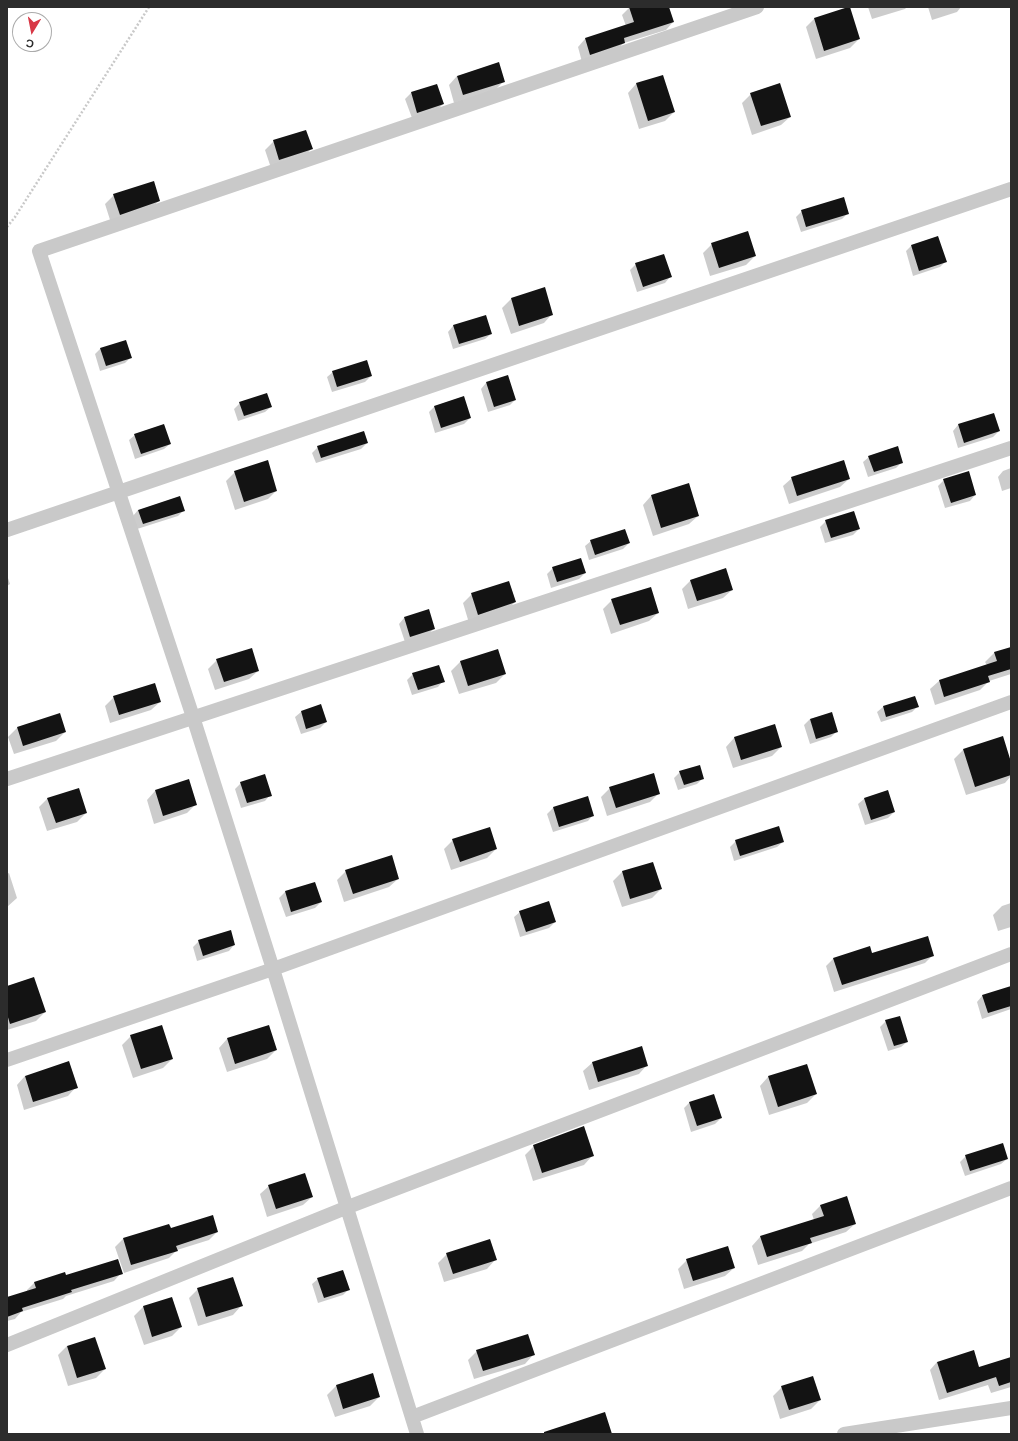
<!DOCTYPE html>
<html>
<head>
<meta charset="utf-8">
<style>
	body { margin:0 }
	#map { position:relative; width:1018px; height:1441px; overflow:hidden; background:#fff; font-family:"Work Sans",sans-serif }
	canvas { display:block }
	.frame { position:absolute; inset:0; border:8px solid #2c2c2c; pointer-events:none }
	.north { position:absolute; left:12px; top:12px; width:40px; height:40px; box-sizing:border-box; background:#fff; border:1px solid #ababab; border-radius:50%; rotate:190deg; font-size:11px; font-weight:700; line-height:16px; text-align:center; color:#2c2c2c }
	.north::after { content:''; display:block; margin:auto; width:14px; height:18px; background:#d83846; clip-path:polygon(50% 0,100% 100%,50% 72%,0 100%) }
</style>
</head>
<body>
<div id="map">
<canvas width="1018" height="1441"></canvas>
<div class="frame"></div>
<div class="north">С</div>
</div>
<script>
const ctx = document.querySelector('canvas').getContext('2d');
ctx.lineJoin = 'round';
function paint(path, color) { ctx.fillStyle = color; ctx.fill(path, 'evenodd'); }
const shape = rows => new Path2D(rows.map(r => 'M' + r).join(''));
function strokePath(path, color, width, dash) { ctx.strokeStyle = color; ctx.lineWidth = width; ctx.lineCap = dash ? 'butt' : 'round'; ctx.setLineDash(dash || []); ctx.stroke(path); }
const shadow = shape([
	[630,7,668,7,673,22,666,30,624,43,616,50,582,62,578,47,585,39,626,26,622,15],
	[868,7,907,7,905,9,872,19],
	[928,7,961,7,957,12,932,20],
	[814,19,859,39,850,48,816,59,806,27],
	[457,76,504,81,495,90,454,103,449,85],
	[662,76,674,112,665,121,639,129,628,93,636,84],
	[437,85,443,104,437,110,412,118,405,99,411,93],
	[751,94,790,117,781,125,752,135,742,103],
	[274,141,311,149,303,158,271,168,265,150],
	[114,195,159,201,150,209,111,223,105,204],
	[802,211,848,213,842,219,801,232,796,217],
	[712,244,755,256,746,265,710,276,703,253],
	[911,246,946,261,940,267,913,276,906,251],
	[636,264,670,277,665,283,637,292,630,270],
	[544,289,552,314,544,323,511,334,502,308,511,299],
	[485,316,491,334,485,339,453,349,448,332,453,326],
	[101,348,131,357,125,363,100,371,95,354],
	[333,372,371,376,365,382,332,392,327,377],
	[486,383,515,400,510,405,488,412,481,389],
	[240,403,271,407,265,412,238,421,234,409],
	[435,406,470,418,464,424,435,433,429,412],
	[958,425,999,431,993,437,958,448,953,431],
	[135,435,170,444,164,449,135,459,129,440],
	[367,443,361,449,316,463,312,453,318,447],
	[869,457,902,462,896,468,868,477,863,462],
	[1011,468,1011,488,1002,491,998,477,1003,471],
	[235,472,276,491,268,499,235,510,226,481],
	[792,478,849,479,840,487,789,504,783,486],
	[944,480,975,495,970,501,945,508,938,486],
	[651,496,698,516,689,524,653,536,643,505],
	[138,510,184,510,178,516,137,529,133,516],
	[826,521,859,529,853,535,825,543,820,527],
	[591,541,629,543,623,549,589,560,585,546],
	[553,568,585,573,579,579,551,588,547,574],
	[7,575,10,584,7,586],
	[691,580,732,590,723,598,688,609,682,589],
	[472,594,515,602,506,611,469,623,463,603],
	[612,600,658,613,649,621,611,634,603,609],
	[404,618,434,629,428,634,405,642,399,624],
	[1011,648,1011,674,989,681,980,690,935,705,930,689,939,681,987,665,985,662,994,653],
	[497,650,505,674,496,683,459,694,451,671,460,662],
	[217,660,258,671,249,679,215,690,208,669],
	[413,674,443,681,438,687,412,695,407,680],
	[114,697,160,702,151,710,110,723,105,706],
	[914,697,917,707,912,712,881,722,877,712,883,707],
	[320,706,326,722,320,728,301,734,295,717,301,712],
	[831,713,837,731,831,737,810,744,804,725,810,719],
	[59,714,65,732,56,741,14,754,8,737,17,728],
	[774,725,781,747,772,756,733,768,726,747,734,738],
	[1002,738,1011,766,1011,776,1005,783,966,795,954,759,963,750],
	[680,772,703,778,697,784,678,790,674,778],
	[241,783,270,795,265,801,241,808,235,789],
	[610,788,659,793,650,802,607,816,601,797],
	[155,791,196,804,187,813,154,824,147,800],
	[887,791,894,812,888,818,865,825,858,804,864,799],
	[587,797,593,815,588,821,553,832,547,814,553,808],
	[48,798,86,813,77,822,47,831,39,807],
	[453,840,496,849,487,858,451,870,444,849],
	[736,841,783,842,777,847,734,861,730,847],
	[652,863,661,889,652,898,622,907,613,881,622,872],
	[346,871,398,879,389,887,344,902,337,880],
	[9,873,17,898,7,907,7,874],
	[314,883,321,902,315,908,286,917,279,898,285,892],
	[1011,903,1011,927,998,931,993,915,1002,906],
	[520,912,555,922,549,928,520,937,514,917],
	[199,941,234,945,229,951,197,961,193,947],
	[870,947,872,954,933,955,925,963,834,992,826,966,833,959],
	[7,987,45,1012,36,1021,7,1030],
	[1011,987,1011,1009,982,1019,977,1002,982,996],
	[886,1021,907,1042,901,1047,888,1051,880,1027],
	[131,1036,172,1059,163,1068,133,1078,122,1045],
	[227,1039,276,1050,267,1059,227,1072,219,1048],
	[641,1047,647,1065,639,1074,589,1090,583,1071,592,1063],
	[806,1065,816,1094,807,1103,769,1115,760,1086,768,1077],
	[25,1076,76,1087,68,1096,24,1110,17,1085],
	[689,1103,721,1118,715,1124,691,1132,684,1108],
	[534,1146,592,1156,584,1165,533,1181,525,1155],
	[966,1156,1007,1159,1001,1164,965,1176,960,1162],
	[269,1186,312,1197,303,1205,267,1217,260,1194],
	[821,1205,855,1224,846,1232,809,1244,802,1251,758,1265,752,1246,760,1237,814,1220,812,1214],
	[169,1225,170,1229,217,1232,209,1240,177,1250,169,1258,124,1273,115,1247,123,1239],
	[447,1254,495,1260,487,1269,444,1282,438,1263],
	[687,1260,734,1268,725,1276,684,1289,678,1269],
	[121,1273,114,1281,66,1296,63,1299,21,1312,15,1319,7,1321,7,1298,27,1292,27,1290,34,1283],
	[318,1279,349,1289,343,1295,318,1303,312,1284],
	[198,1289,241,1306,233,1315,198,1326,189,1298],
	[172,1298,181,1327,172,1336,144,1345,134,1316,143,1307],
	[67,1346,105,1369,96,1378,68,1386,58,1355],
	[477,1351,533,1355,525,1364,474,1379,468,1360],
	[1011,1358,1011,1387,991,1393,988,1385,939,1400,930,1370,937,1362,979,1368],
	[372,1375,379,1397,370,1406,335,1417,327,1395,336,1386],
	[782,1387,820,1400,811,1409,780,1419,773,1396]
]);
const building = shape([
	[629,7,669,7,674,22,624,38,625,43,590,55,585,38,634,22],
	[848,7,850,7,860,39,824,51,814,18],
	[499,62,505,82,463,95,457,76],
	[663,75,675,112,648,121,636,83],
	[780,83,791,117,761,126,750,93],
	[437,84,444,104,417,113,411,92],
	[306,130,313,149,279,160,273,140],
	[154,181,160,201,120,215,113,194],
	[844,197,849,214,806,227,801,210],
	[748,231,756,256,719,268,711,243],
	[938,236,947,262,919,271,911,245],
	[664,254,672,277,643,287,635,263],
	[545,287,553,315,519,326,511,298],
	[486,315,492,334,459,344,453,325],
	[126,340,132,358,106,366,100,348],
	[367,360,372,376,337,387,332,371],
	[508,375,516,400,494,407,486,382],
	[267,393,272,407,244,416,239,402],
	[464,396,471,418,441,428,434,406],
	[994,413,1000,431,964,443,958,424],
	[164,424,171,444,141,454,134,434],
	[364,431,368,443,321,458,317,446],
	[898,446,903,463,874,472,868,456],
	[268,460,277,491,244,502,234,471],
	[844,460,850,479,797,496,791,477],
	[969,471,976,495,951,503,943,479],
	[689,483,699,516,661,528,651,495],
	[180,496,185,511,143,524,138,510],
	[854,511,860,529,831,538,825,520],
	[625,529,630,543,595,555,590,540],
	[581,558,586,573,557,582,552,567],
	[726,568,733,590,697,601,690,580],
	[509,581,516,602,478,615,471,593],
	[651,587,659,613,620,625,611,599],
	[429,609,435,629,410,637,404,617],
	[1011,647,1011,669,988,676,990,682,944,697,939,680,997,661,994,652],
	[252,648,259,671,224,682,216,659],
	[498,649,506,674,468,686,460,661],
	[439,665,445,682,418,690,412,673],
	[155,683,161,702,119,715,113,696],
	[915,696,919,707,886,717,883,706],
	[321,704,327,722,306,729,301,711],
	[832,712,838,732,816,739,810,719],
	[60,713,66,732,23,746,17,727],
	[775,724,782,747,741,760,734,737],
	[1003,736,1011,762,1011,775,975,787,963,749],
	[700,765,704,779,684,785,679,771],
	[654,773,660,794,616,808,609,787],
	[265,774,272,796,247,803,240,782],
	[189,779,197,805,163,816,155,790],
	[79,788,87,813,56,823,47,798],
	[888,790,895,812,871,820,864,798],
	[588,796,594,816,559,827,553,807],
	[779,826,784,842,740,856,735,840],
	[490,827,497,849,460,862,452,839],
	[392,855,399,879,353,894,345,870],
	[653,862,662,889,630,899,622,871],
	[315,882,322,902,291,912,285,891],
	[549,901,556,922,526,932,519,911],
	[231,930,235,945,203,956,198,940],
	[928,936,934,956,842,985,833,958,870,946,872,953],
	[34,977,46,1012,10,1024,7,1014,7,986],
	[1011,986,1011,1006,988,1013,982,995],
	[900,1016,908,1042,894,1046,885,1020],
	[162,1025,173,1059,141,1069,130,1035],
	[269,1025,277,1050,235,1064,227,1038],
	[642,1046,648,1066,598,1082,592,1062],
	[69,1061,78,1088,33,1102,25,1076],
	[807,1064,817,1094,778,1107,768,1076],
	[714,1094,722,1118,697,1126,689,1102],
	[584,1126,594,1156,542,1173,533,1145],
	[1003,1143,1008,1159,970,1171,965,1155],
	[305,1173,313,1197,276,1209,268,1185],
	[847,1196,856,1224,810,1238,812,1243,767,1257,760,1236,824,1216,820,1205],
	[213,1215,218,1232,176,1246,178,1251,131,1265,123,1238,169,1224,171,1228],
	[490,1239,497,1260,453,1274,446,1253],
	[728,1246,735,1268,693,1281,686,1259],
	[118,1259,123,1274,71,1290,72,1292,22,1308,23,1311,7,1317,7,1297,36,1288,34,1282,65,1272,66,1275],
	[343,1270,350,1290,324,1298,317,1278],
	[233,1277,243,1306,206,1317,197,1288],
	[172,1297,182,1327,152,1337,143,1306],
	[528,1334,535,1355,483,1371,476,1350],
	[95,1337,106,1369,77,1378,67,1346],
	[974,1350,979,1367,1011,1357,1011,1382,999,1386,996,1377,947,1393,937,1362],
	[373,1373,380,1397,343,1409,336,1385],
	[813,1376,821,1400,789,1410,781,1386],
	[605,1412,612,1434,544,1434,544,1432]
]);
const path = shape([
	[7,227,15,217,149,7]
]);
const minor = shape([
	[757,7,39,251,193,717,273,969,1011,702],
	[7,530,1011,189],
	[7,779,1011,448],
	[7,1060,273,969,417,1434],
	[7,1345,348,1207,1011,954],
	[412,1417,1011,1188],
	[844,1434,1011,1408]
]);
paint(shadow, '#0003');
paint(building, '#131313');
strokePath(path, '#c9c9c9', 2.5, [2, 2]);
strokePath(minor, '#c9c9c9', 14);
</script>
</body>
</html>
